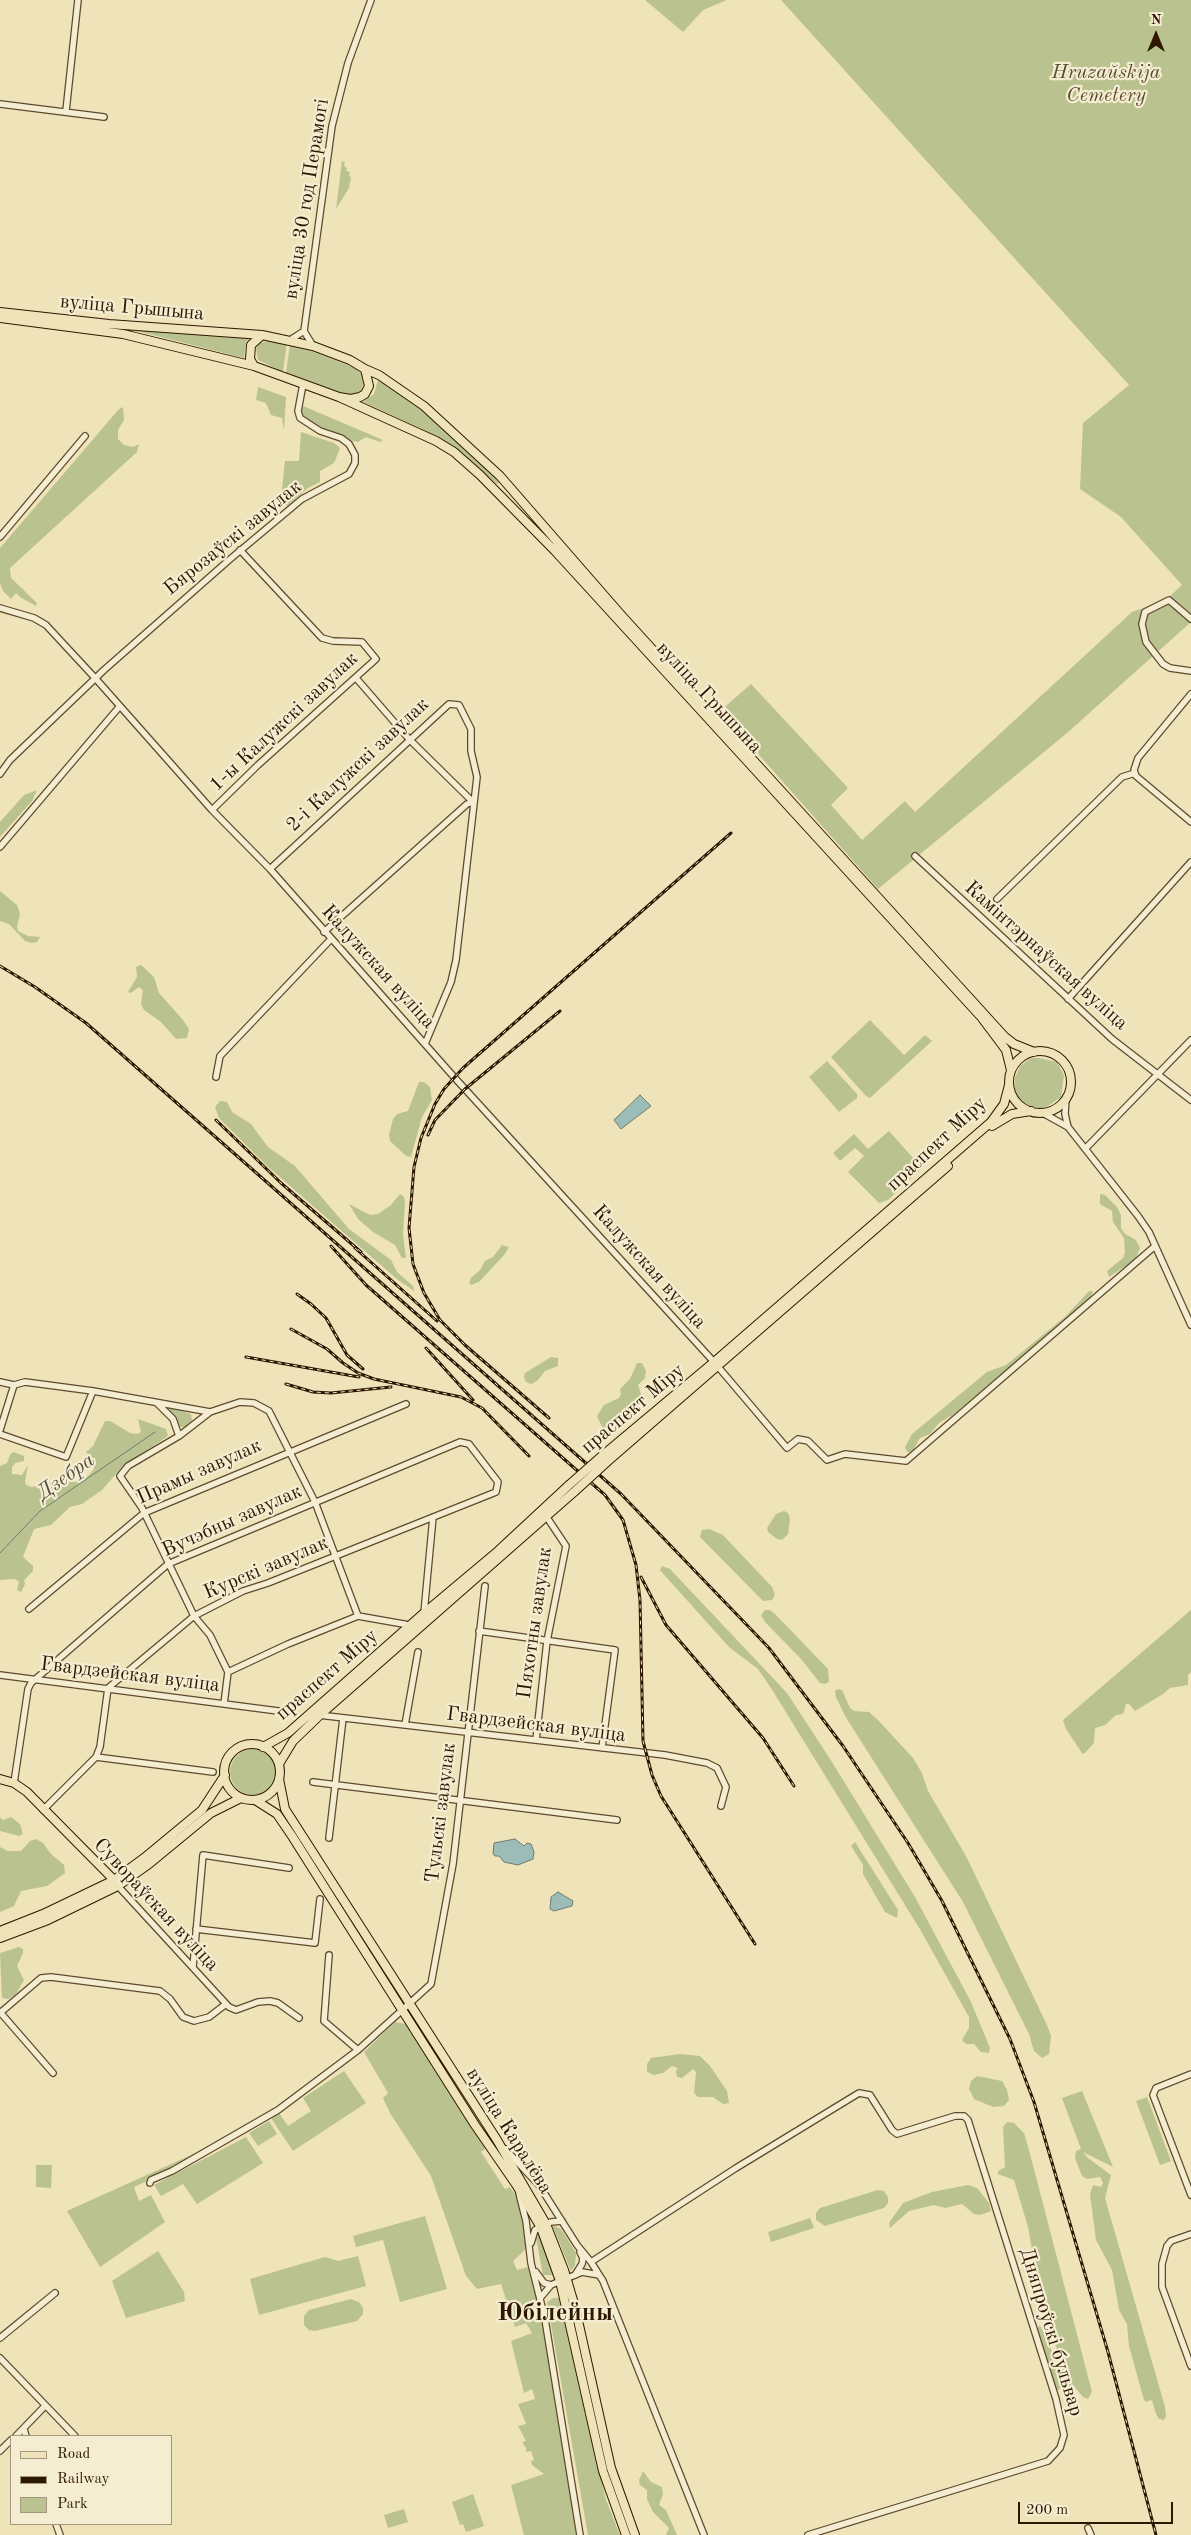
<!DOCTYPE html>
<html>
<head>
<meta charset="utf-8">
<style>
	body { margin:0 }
	#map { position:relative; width:1191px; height:2535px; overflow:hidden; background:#efe3b9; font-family:"Old Standard TT",serif }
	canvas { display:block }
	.legend { position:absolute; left:10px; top:2435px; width:162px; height:90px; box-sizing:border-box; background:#f5edd2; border:1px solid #a5977e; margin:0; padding:6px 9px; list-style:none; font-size:15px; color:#2e1700 }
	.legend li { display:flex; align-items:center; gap:10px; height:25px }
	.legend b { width:25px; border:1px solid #a5977e }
	.north { position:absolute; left:1131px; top:10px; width:50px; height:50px; -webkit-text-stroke:4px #f5edd2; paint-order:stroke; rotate:0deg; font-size:14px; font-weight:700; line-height:20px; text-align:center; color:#2e1700 }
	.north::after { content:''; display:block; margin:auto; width:18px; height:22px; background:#2e1700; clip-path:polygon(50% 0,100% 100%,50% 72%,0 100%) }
	.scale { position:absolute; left:1018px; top:2502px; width:155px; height:22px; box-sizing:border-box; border:2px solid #2e1700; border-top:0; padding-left:6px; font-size:15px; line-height:18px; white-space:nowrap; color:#2e1700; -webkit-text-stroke:4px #f5edd2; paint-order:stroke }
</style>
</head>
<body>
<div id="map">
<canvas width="1191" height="2535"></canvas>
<ul class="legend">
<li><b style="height:6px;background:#efe3b9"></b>Road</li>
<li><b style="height:6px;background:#2e1700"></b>Railway</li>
<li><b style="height:14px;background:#bac38f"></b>Park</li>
</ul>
<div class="north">N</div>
<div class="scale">200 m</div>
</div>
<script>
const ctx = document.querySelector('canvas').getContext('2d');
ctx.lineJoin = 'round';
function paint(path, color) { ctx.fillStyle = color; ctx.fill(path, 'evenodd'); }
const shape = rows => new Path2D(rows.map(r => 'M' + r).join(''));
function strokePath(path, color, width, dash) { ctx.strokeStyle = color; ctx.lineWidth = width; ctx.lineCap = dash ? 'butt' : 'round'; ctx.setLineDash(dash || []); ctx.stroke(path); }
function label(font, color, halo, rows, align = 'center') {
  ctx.font = font + ' "Old Standard TT",serif'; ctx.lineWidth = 4.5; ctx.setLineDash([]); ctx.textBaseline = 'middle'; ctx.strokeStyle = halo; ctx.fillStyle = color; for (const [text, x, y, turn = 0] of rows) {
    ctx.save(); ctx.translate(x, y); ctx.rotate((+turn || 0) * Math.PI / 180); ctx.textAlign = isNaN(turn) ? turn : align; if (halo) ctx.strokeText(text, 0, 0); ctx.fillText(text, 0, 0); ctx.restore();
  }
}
const green = shape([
	[645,0,727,0,703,10,683,32],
	[781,0,1191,0,1191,622,1067,733,878,889,720,711,751,684,848,788,831,805,862,840,905,801,915,812,1132,612,1166,600,1182,585,1121,517,1080,489,1083,423,1129,385],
	[342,161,345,162,344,166,347,168,346,171,350,172,349,176,351,177,349,188,336,209],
	[129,329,250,337,246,342,244,358],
	[267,341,287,342,283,372,258,360,256,349,259,343],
	[290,343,355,368,361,373,363,384,361,391,354,395,345,394,286,373],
	[378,380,409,400,439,423,471,453,499,482,497,484,455,448,420,428,363,402,374,394],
	[258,387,286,397,284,431,282,418,271,415,266,403,256,400],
	[303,406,383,440,380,442,366,437,358,442,352,441,306,422,301,416],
	[123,407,124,420,118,430,118,439,124,445,133,447,139,444,137,452,10,568,11,578,37,603,36,606,20,597,16,593,11,599,3,591,0,583,0,548,119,409],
	[301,432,334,443,340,448,334,463,320,471,320,482,308,488,287,506,281,499,285,461,299,461],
	[37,790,32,801,0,837,0,822,24,795],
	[0,891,17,905,20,914,17,926,18,931,28,936,40,937,37,942,32,943,25,941,9,924,0,921],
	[141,965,154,977,159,993,183,1020,189,1029,187,1038,176,1039,161,1022,144,1010,141,1004,143,990,139,987,131,993,128,992,137,977,136,967],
	[870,1020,904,1055,925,1035,932,1041,870,1098,866,1096,831,1057],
	[1031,1058,1039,1058,1057,1062,1064,1075,1061,1097,1045,1108,1035,1109,1026,1106,1015,1095,1015,1078,1020,1066],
	[827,1061,857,1094,857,1098,839,1112,809,1077],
	[419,1082,424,1082,430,1087,432,1100,422,1117,411,1157,406,1156,390,1141,389,1135,393,1119,397,1114,408,1111],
	[220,1101,227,1102,232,1112,251,1124,268,1147,295,1166,349,1229,391,1260,397,1272,413,1286,414,1291,398,1280,266,1165,219,1118,215,1107],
	[889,1131,922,1168,888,1200,879,1203,848,1172,864,1156,855,1148,840,1161,833,1153,854,1134,868,1149],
	[400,1194,404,1197,405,1203,403,1234,406,1258,402,1258,395,1245,373,1232,358,1219,349,1204,370,1215,378,1214,391,1205],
	[1100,1194,1105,1195,1117,1207,1121,1215,1121,1228,1125,1234,1136,1240,1140,1248,1135,1260,1109,1277,1107,1271,1123,1258,1125,1253,1124,1238,1113,1222,1112,1211,1100,1204],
	[502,1245,509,1247,505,1254,479,1282,471,1285,469,1283,471,1278,480,1270,485,1261,493,1257],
	[1089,1291,1093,1291,1090,1299,1012,1367,1002,1373,954,1414,939,1423,930,1434,920,1438,912,1452,907,1452,905,1447,912,1434,987,1372,1006,1365,1066,1316],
	[551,1357,558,1358,558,1366,545,1371,537,1381,531,1384,526,1382,524,1377,525,1373],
	[637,1363,642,1363,646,1371,645,1378,638,1385,642,1397,640,1401,630,1404,619,1419,616,1430,608,1434,604,1431,597,1416,604,1405,619,1398,621,1394,620,1389,630,1379],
	[172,1408,191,1414,192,1421,185,1428,178,1426,170,1412,170,1409],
	[138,1419,166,1429,168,1436,122,1467,102,1490,82,1504,70,1507,51,1525,34,1529,23,1557,33,1566,33,1571,24,1580,25,1584,21,1592,17,1590,19,1582,15,1579,0,1580,0,1466,7,1463,10,1455,13,1452,24,1456,24,1461,15,1463,12,1467,12,1474,22,1475,28,1465,25,1481,26,1485,32,1487,60,1480,75,1482,88,1476,94,1469,93,1460,86,1452,93,1446,105,1421,110,1421,130,1433,137,1434,141,1432],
	[784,1511,788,1513,790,1519,788,1534,782,1540,777,1539,768,1532,767,1528,776,1514],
	[709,1529,723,1535,772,1587,775,1595,772,1600,763,1601,700,1537,702,1530],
	[662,1566,670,1569,787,1693,832,1762,915,1897,971,2002,990,2048,989,2053,981,2052,974,2044,966,2044,962,2040,969,2028,969,2017,921,1931,771,1688,758,1669,729,1647,667,1578,660,1570],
	[765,1610,770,1610,775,1614,828,1669,829,1682,825,1684,820,1683,801,1659,765,1622,761,1615],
	[1191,1610,1191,1672,1188,1675,1188,1685,1170,1688,1163,1694,1135,1711,1129,1704,1126,1704,1123,1714,1116,1715,1105,1725,1095,1728,1094,1743,1084,1754,1082,1753,1066,1729,1063,1720],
	[838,1689,842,1690,850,1708,854,1711,869,1712,878,1720,913,1758,922,1773,928,1791,966,1856,1047,2025,1051,2036,1049,2054,1042,2058,1034,2051,1029,2034,963,1902,845,1716,836,1697,835,1691],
	'230 1772a23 23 0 1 1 46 0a23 23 0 1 1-46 0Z',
	[0,1817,3,1820,11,1817,20,1824,23,1834,19,1836,0,1831],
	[36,1839,43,1843,51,1854,64,1865,65,1873,47,1886,21,1891,14,1906,0,1912,0,1847,8,1851,21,1851,30,1841],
	[855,1842,898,1910,897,1918,885,1912,863,1874,863,1865,851,1846],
	[19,1947,23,1949,23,1953,17,1966,24,1980,16,1994,9,1999,2,1998,0,1953],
	[395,2022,406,2024,486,2148,481,2152,505,2189,510,2187,518,2199,525,2222,527,2248,513,2261,517,2270,528,2267,540,2311,567,2466,576,2535,524,2535,511,2485,544,2474,532,2465,531,2461,534,2460,531,2451,526,2452,526,2448,522,2442,526,2441,518,2426,526,2424,518,2404,535,2399,532,2389,524,2393,511,2341,532,2333,526,2323,515,2327,501,2284,477,2289,466,2276,431,2176,390,2113,383,2098,388,2093,364,2052],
	[680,2054,700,2056,710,2066,727,2091,729,2103,723,2104,713,2097,698,2097,694,2093,696,2072,693,2069,682,2078,677,2077,676,2071,678,2068,672,2066,663,2073,654,2075,647,2072,647,2064,651,2058],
	[344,2071,366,2103,293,2151,271,2118,279,2113,288,2126,311,2111,303,2098],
	[977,2076,1002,2081,1007,2090,1009,2100,1004,2106,993,2107,974,2099,969,2089,971,2081],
	[1082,2091,1113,2167,1083,2152,1088,2158,1111,2175,1105,2198,1165,2407,1166,2416,1164,2420,1159,2419,1156,2414,1152,2400,1146,2402,1144,2400,1129,2346,1127,2324,1119,2310,1112,2270,1096,2240,1090,2194,1093,2185,1101,2187,1103,2183,1100,2177,1087,2179,1082,2176,1075,2158,1076,2151,1081,2149,1062,2098],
	[1147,2097,1171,2161,1160,2165,1136,2101],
	[269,2121,277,2134,258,2146,249,2133],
	[1007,2122,1014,2123,1024,2133,1029,2150,1092,2392,1088,2399,1083,2397,1073,2385,1070,2387,1069,2393,1064,2392,1049,2307,1033,2255,1028,2227,1014,2180,998,2174,998,2171,1005,2167,1003,2127],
	[246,2137,263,2163,197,2204,183,2184,161,2196,154,2185],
	[200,2151,202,2155,134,2187,139,2201,151,2195,165,2222,100,2267,67,2211],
	[36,2165,52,2165,51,2188,36,2187],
	[968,2185,977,2188,989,2203,991,2211,980,2215,974,2214,962,2204,945,2208,934,2205,909,2211,890,2228,889,2223,903,2203,932,2192],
	[878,2190,884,2191,888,2197,888,2203,884,2208,825,2226,816,2220,816,2213,820,2208],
	[425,2216,447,2289,400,2302,383,2240,356,2247,353,2236],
	[810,2218,814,2228,771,2242,768,2232],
	[552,2225,561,2229,576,2253,575,2265,571,2271],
	[539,2235,555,2275,543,2275,536,2238],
	[158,2251,184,2292,185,2301,126,2318,112,2281],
	[358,2256,366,2286,259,2315,250,2279,325,2257,338,2261],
	[553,2298,559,2298,606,2500,620,2535,588,2535,547,2302],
	[351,2299,359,2302,363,2308,363,2314,357,2321,315,2331,309,2330,304,2325,304,2316,309,2310],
	[1039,2326,1046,2329,1061,2387,1059,2390,1055,2390,1053,2387,1037,2329],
	[643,2471,651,2482,662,2487,663,2494,659,2505,666,2510,677,2535,666,2535,669,2528,653,2512,647,2499,647,2490,640,2485,639,2480],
	[473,2494,484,2526,466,2532,463,2524,460,2525,452,2502],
	[404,2509,408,2522,388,2528,384,2515]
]);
const water = shape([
	[640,1095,651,1106,621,1129,614,1120,640,1095],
	[515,1839,524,1846,527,1843,531,1844,534,1852,533,1859,518,1865,504,1862,499,1856,495,1856,493,1854,494,1843,515,1839],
	[558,1892,573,1901,572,1906,554,1911,550,1909,551,1897,558,1892]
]);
const stream = shape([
	[0,1553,40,1511,155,1432]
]);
const minor = shape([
	[0,104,104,117],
	[66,111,78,0],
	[304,331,313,346],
	[290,340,304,331,332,126,348,63,371,0],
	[0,537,85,436],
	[0,608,34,618,46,625,96,679,212,810,270,869,454,1077,714,1362,787,1448,798,1439,808,1441,827,1460,845,1454,906,1461,1155,1246],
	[1191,619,1169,600,1145,612,1142,624,1146,642,1163,664,1170,668,1191,671],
	[356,678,409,739,473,802],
	[1191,694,1138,758,1134,770,1136,776,1191,822],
	[0,774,10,760,104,670,229,560,302,499,349,474,355,463,355,455,349,444,341,438,320,431,300,418,298,411,303,384],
	[212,810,258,765,376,659,362,642,333,641,322,638,240,550],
	[0,847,120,706],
	[915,856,1112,1039,1191,1100],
	[270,869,449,704,459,705,471,729,471,751,477,777,456,960,451,982,425,1044],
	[997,899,1122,777,1135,773],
	[324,932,467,804,473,802],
	[1068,999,1191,862],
	[216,1077,220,1056,331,939],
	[1066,1097,1065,1114,1068,1127],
	[1041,1112,1068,1127,1138,1216,1149,1232,1191,1325],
	[1085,1149,1191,1040],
	[0,1382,14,1385,25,1382,93,1391,210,1412],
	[157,1403,173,1419,179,1436],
	[0,1430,14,1385],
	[0,1434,66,1457,93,1391],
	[29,1609,144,1513,406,1404],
	[424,1613,433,1517],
	[479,1631,615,1650,602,1748],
	[228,1672,210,1635,194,1616,142,1508,120,1476,128,1466,179,1436,210,1412,240,1402,254,1403,269,1411,315,1502,358,1616],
	[0,1675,286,1712],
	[224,1704,228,1672,288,1644,358,1616,409,1625],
	[310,1714,665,1755,707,1763,717,1768,726,1787,721,1806],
	[405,1725,418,1652],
	[536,1740,547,1641,566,1546,546,1516],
	[96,1757,213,1772],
	[313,1782,617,1820],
	[14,1783,28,1689,31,1683,168,1564,460,1442,469,1444,498,1482,496,1492,268,1583,243,1591,194,1616,108,1688,100,1747,96,1757,43,1810],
	[329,1838,343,1718],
	[117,1885,229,2007,236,2010,258,2002,270,2001,278,2003,299,2018],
	[196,1929,315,1943,320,1899],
	[329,1955,324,2021,358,2050],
	[193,1967,203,1855,289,1868],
	[0,2012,53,2073],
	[0,2013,41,1978,51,1977,160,1991,170,1999,183,2017,194,2021,209,2017,226,2004],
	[1191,2074,1156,2088,1153,2095,1191,2195],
	[505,2149,539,2185,577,2245,591,2262,603,2281,704,2535],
	[150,2183,151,2180,172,2171,278,2110,358,2050,431,1984,453,1864,485,1586],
	[519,2193,526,2221,531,2263,545,2319,580,2535],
	[1191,2234,1171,2241,1167,2246,1162,2264,1162,2287,1191,2366],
	[531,2243,535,2230,551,2222,562,2221],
	[591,2262,736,2168,859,2093,870,2095,892,2130,897,2134,955,2116,964,2116,968,2120,1056,2399,1064,2435,1060,2448,1048,2461,808,2535],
	[536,2272,544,2283,551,2285],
	[575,2275,582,2264,583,2258,580,2252],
	[541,2297,551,2285,582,2272,599,2275],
	[0,2338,55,2293],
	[0,2358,75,2436],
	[24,2429,26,2436],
	[16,2436,45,2406],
	[0,2451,11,2440],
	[56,2524,60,2535],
	[1088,2528,1091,2535]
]);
const major = shape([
	[0,312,109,324,262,335],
	[0,318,123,334,254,366],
	[262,335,313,346,350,360,365,369,369,386,365,394,360,397,351,399,339,397,254,366,250,359,251,345,262,335],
	[365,369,379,375,424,406,500,476,622,616,1005,1037,1014,1044,1034,1052],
	[339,397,436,441,454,452,480,475,555,551,982,1018,1006,1050,1011,1070],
	'1009 1082a31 31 0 1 1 62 0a31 31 0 1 1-62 0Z',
	[992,1126,1012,1114,1031,1111],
	[603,1455,714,1362,991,1122,1004,1104,1009,1085],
	[608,1461,948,1166],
	'224 1772a28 28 0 1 1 56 0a28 28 0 1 1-56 0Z',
	[263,1747,288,1733,424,1613,498,1551,569,1485],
	[279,1764,293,1741,320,1715,574,1492],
	[0,1779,14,1783,27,1792,114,1880],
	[279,1779,285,1809,497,2140,546,2224,564,2270,575,2307,611,2468,635,2535],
	[255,1800,277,1814,292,1836,475,2125,517,2186,541,2228,560,2281,603,2471,626,2535],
	[0,1931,43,1914,114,1880,144,1858,202,1810,225,1775],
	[0,1938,48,1920,118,1886,149,1864,211,1813,241,1798]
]);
const rail = shape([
	[0,966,35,987,86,1023,621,1494,769,1648,843,1746,908,1843,942,1901,1010,2039,1034,2102,1108,2352,1156,2535],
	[216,1120,281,1183,361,1252],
	[428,1135,435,1120,465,1089,560,1011],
	[331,1246,366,1285,605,1495,623,1520,636,1565,640,1600,643,1741,652,1775,661,1796,755,1944],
	[355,1248,437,1321],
	[297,1294,311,1304,326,1318,347,1355,363,1369],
	[291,1329,327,1349,343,1363,358,1373,374,1379,461,1397,482,1408,529,1456],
	[426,1348,473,1400],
	[246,1357,359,1377],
	[286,1384,313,1392,331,1393,391,1387],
	[549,1418,465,1345,440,1320,424,1293,413,1264,409,1228,414,1167,421,1138,435,1104,444,1089,463,1068,731,833],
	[641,1577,666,1625,763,1738,794,1786]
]);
const majorBridge = shape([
	[569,1485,603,1455],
	[574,1492,608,1461]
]);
const parkNames = [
	["Hruzaŭskija",1106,73],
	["Cemetery",1106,96]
];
const streetNames = [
	["вуліца 30 год Перамогі",307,199,-81],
	["вуліца Грышына",132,308,5],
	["Бярозаўскі завулак",233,538,-39],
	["вуліца Грышына",709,698,47],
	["1-ы Калужскі завулак",284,722,-43],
	["2-і Калужскі завулак",358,765,-43],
	["Камінтэрнаўская вуліца",1046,956,42],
	["Калужская вуліца",378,967,48],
	["праспект Міру",937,1144,-43],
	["Калужская вуліца",649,1267,48],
	["праспект Міру",633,1409,-40],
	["Прамы завулак",199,1472,-24],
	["Вучэбны завулак",232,1521,-24],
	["Курскі завулак",266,1568,-23],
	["Пяхотны завулак",535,1623,-82],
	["Гвардзейская вуліца",130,1675,7],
	["праспект Міру",327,1675,-41],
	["Гвардзейская вуліца",536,1725,7],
	["Тульскі завулак",441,1813,-83],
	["Сувораўская вуліца",156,1905,47],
	["вуліца Каралёва",509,2131,58],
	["Дняпроўскі бульвар",1051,2332,73]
];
const waterNames = [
	["Дзебра",66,1477,-35]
];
const districtNames = [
	["Юбілейны",555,2313]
];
paint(green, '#bac38f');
paint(water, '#9cbdb7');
strokePath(water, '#707b6e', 1);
strokePath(stream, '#707b6e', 1);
strokePath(minor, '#5e4a2e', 8);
strokePath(major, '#2e1700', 10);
strokePath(minor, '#f5edd2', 5.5);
strokePath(major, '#efe3b9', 8);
strokePath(rail, '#2e1700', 3);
strokePath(rail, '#f5edd2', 1, [4]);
strokePath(majorBridge, '#2e1700', 10, []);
strokePath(majorBridge, '#efe3b9', 8);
label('italic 20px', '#584b2b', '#f5edd2', parkNames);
label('20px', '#2e1700', '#f5edd2', streetNames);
label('italic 21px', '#545140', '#f5edd2', waterNames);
label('bold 25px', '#2e1700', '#f5edd2', districtNames);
</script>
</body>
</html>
